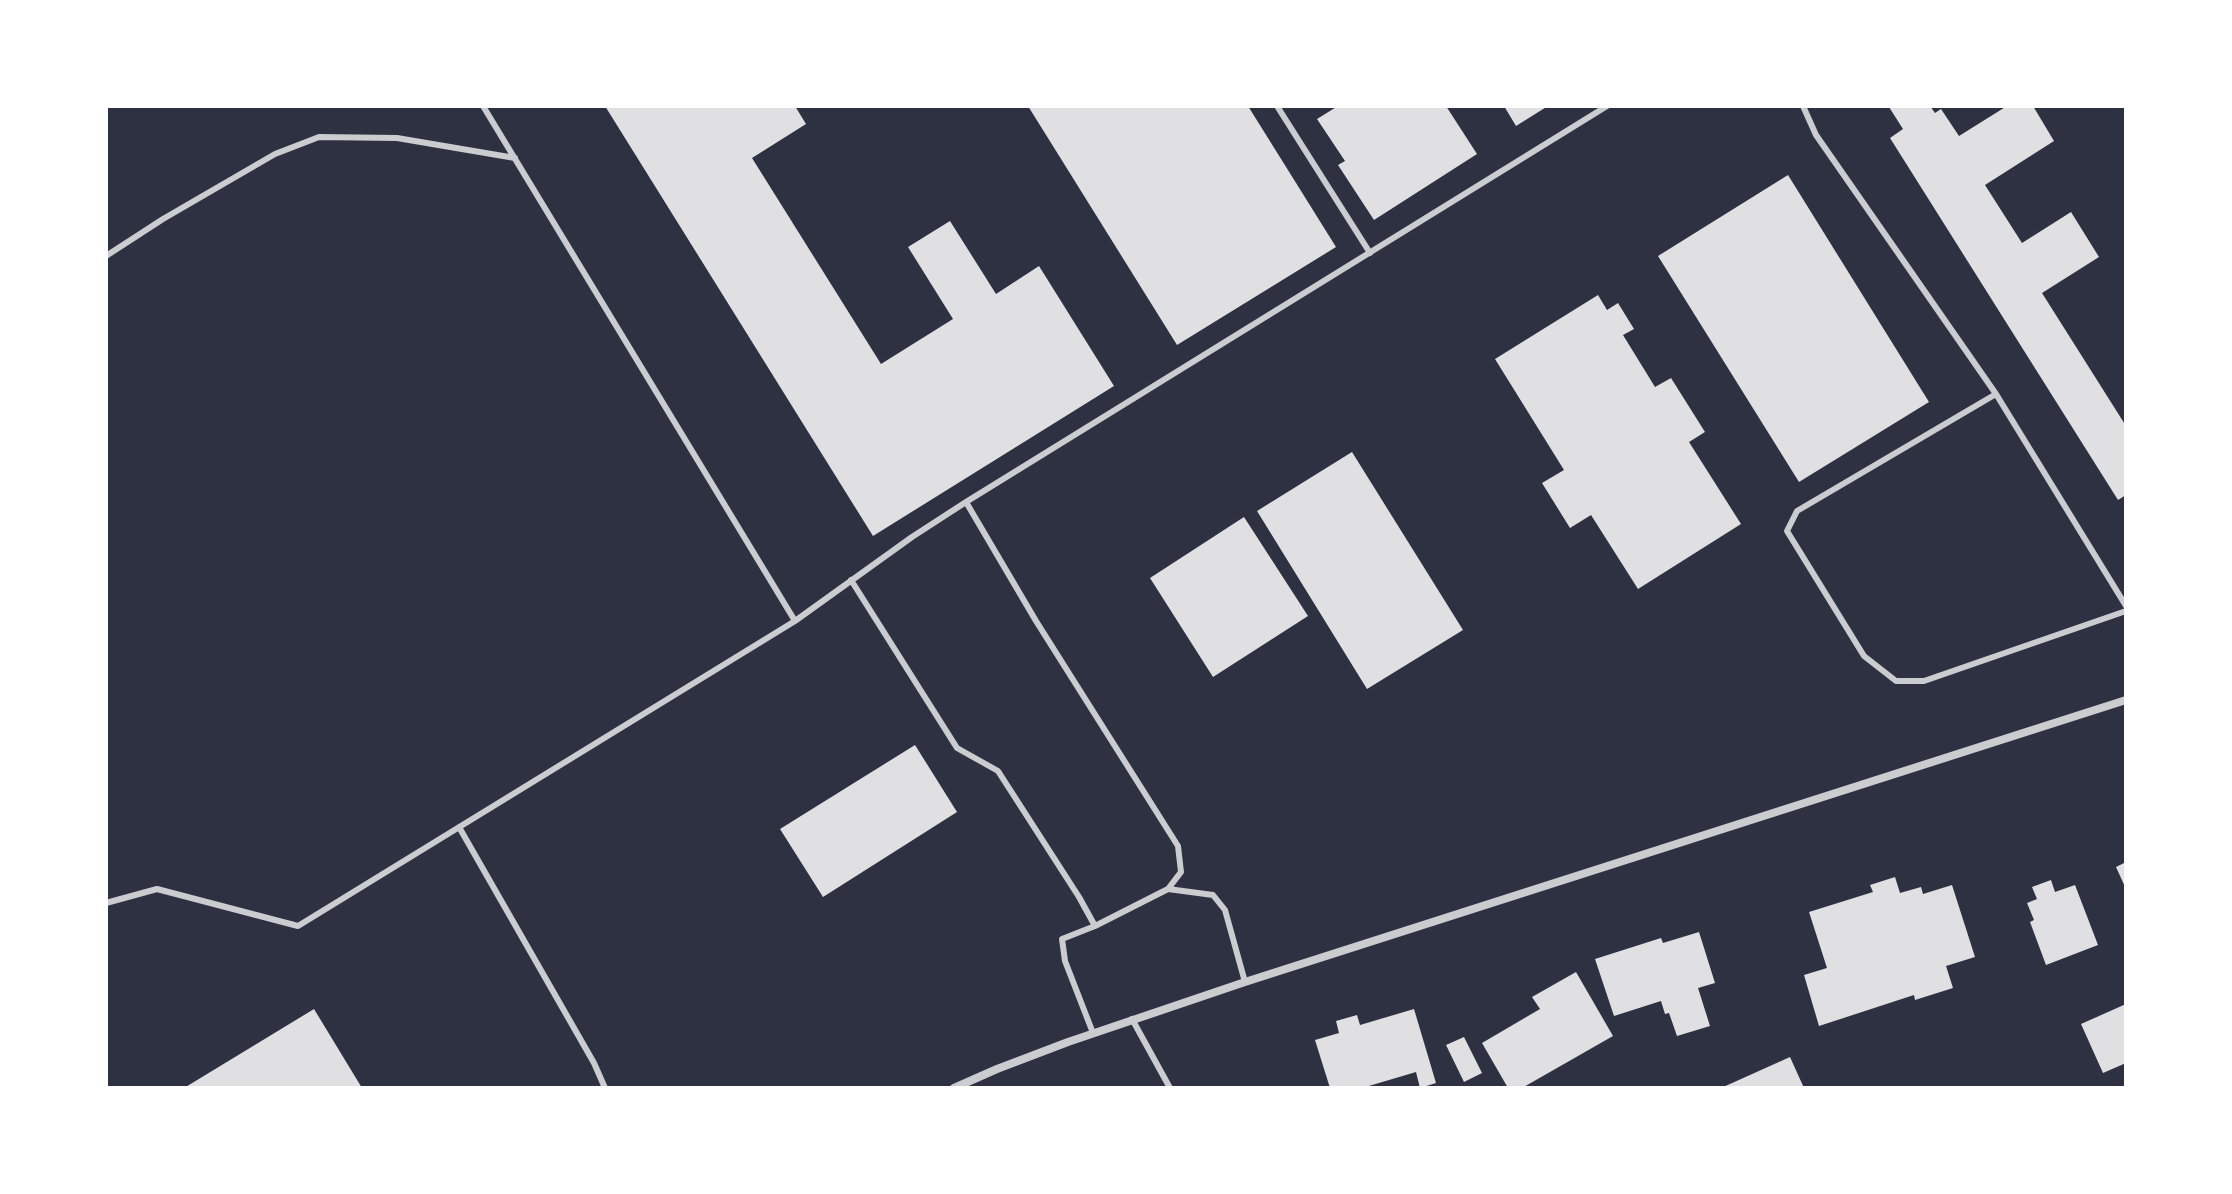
<!DOCTYPE html>
<html>
<head>
<meta charset="utf-8">
<style>
	body { margin:0 }
	#map { position:relative; width:2232px; height:1194px; overflow:hidden; background:#2d3142; font-family:"IBM Plex Sans",sans-serif }
	canvas { display:block }
	.frame { position:absolute; inset:0; border:108px solid #fff; pointer-events:none }
</style>
</head>
<body>
<div id="map">
<canvas width="2232" height="1194"></canvas>
<div class="frame"></div>
</div>
<script>
const ctx = document.querySelector('canvas').getContext('2d');
ctx.lineJoin = 'round';
function paint(path, color) { ctx.fillStyle = color; ctx.fill(path, 'evenodd'); }
const shape = rows => new Path2D(rows.map(r => 'M' + r).join(''));
function strokePath(path, color, width, dash) { ctx.strokeStyle = color; ctx.lineWidth = width; ctx.lineCap = dash ? 'butt' : 'round'; ctx.setLineDash(dash || []); ctx.stroke(path); }
const building = shape([
	[605,106,795,106,806,124,752,158,881,364,953,319,908,247,950,221,996,294,1039,266,1114,386,873,536],
	[1028,106,1248,106,1336,247,1177,345],
	[1338,106,1446,106,1477,154,1374,220,1338,165,1345,161,1317,119],
	[1504,106,1548,106,1516,126],
	[1891,106,1930,106,1935,113,1941,109,1959,136,2007,106,2033,106,2054,141,1985,185,2022,243,2071,212,2099,257,2042,293,2126,426,2126,495,2118,500,1890,138,1903,129,1889,107],
	[1788,175,1929,402,1799,482,1658,256],
	[1598,295,1607,310,1618,303,1634,329,1623,335,1655,387,1671,378,1705,432,1689,442,1741,524,1638,589,1591,515,1570,528,1542,483,1564,470,1495,359],
	[1352,452,1463,630,1367,689,1257,511],
	[1244,517,1308,616,1213,677,1150,578],
	[915,745,957,812,823,897,780,829],
	[2126,862,2126,889,2116,867],
	[1895,877,1900,893,1921,887,1923,894,1952,885,1975,957,1946,966,1953,988,1915,1000,1914,995,1819,1026,1804,975,1827,968,1809,912,1873,892,1870,885],
	[2051,880,2055,892,2075,885,2098,945,2046,965,2030,922,2034,920,2027,903,2037,899,2032,887],
	[1699,932,1715,983,1698,988,1710,1026,1677,1036,1669,1013,1665,1014,1661,1001,1614,1016,1595,959,1661,938,1663,943],
	[1576,972,1613,1036,1522,1088,1508,1088,1482,1043,1540,1009,1532,997],
	[2126,1004,2126,1063,2103,1073,2081,1024],
	[314,1009,362,1088,184,1088],
	[1414,1009,1436,1083,1420,1088,1416,1072,1362,1088,1330,1088,1315,1040,1339,1033,1336,1021,1357,1015,1360,1025],
	[1464,1037,1482,1073,1464,1082,1446,1045],
	[1790,1057,1804,1088,1721,1088]
]);
const service = shape([
	[1277,106,1370,253],
	[1803,106,1816,135,1996,394],
	[106,256,163,219,275,154,319,137,397,138,515,158],
	[851,580,957,748,998,771,1079,897,1095,926,1168,889,1181,872,1178,846,1036,621,966,502],
	[2126,606,1996,394,1797,511,1787,531,1864,656,1896,681,1924,681,2126,611],
	[795,621,912,537,966,502,1607,106],
	[459,827,594,1063,605,1088],
	[1168,889,1213,895,1225,910,1245,982],
	[106,903,157,889,298,926,795,621,483,106],
	[1132,1019,1170,1088],
	[1093,1033,1065,961,1062,939,1095,926]
]);
const minor = shape([
	[954,1088,997,1069,1068,1042,1245,982,2126,700]
]);
paint(building, '#e0e0e3');
strokePath(service, '#caccd0', 6);
strokePath(minor, '#caccd0', 8);
</script>
</body>
</html>
